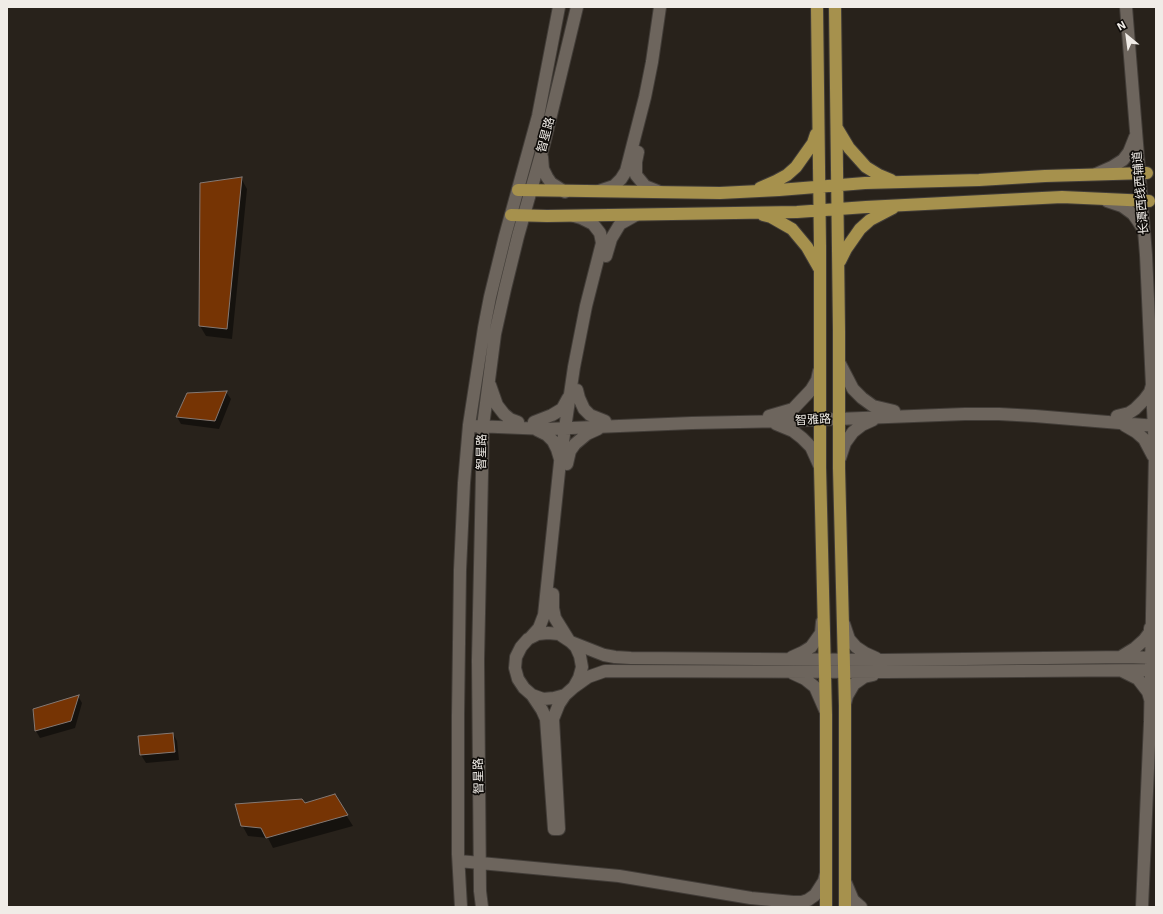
<!DOCTYPE html>
<html>
<head>
<meta charset="utf-8">
<style>
	body { margin:0 }
	#map { position:relative; width:1163px; height:914px; overflow:hidden; background:#28221b; font-family:"IBM Plex Sans",sans-serif }
	canvas { display:block }
	.frame { position:absolute; inset:0; border:8px solid #f0ece7; pointer-events:none }
	.north { position:absolute; left:1107px; top:16px; width:40px; height:40px; -webkit-text-stroke:3px #0f0c09; paint-order:stroke; rotate:331deg; font-size:11px; font-weight:700; line-height:16px; text-align:center; color:#f0ece7 }
	.north::after { content:''; display:block; margin:auto; width:14px; height:18px; background:#f0ece7; clip-path:polygon(50% 0,100% 100%,50% 72%,0 100%) }
</style>
</head>
<body>
<div id="map">
<canvas width="1163" height="914"></canvas>
<div class="frame"></div>
<div class="north">N</div>
</div>
<script>
const ctx = document.querySelector('canvas').getContext('2d');
ctx.lineJoin = 'round';
function paint(path, color) { ctx.fillStyle = color; ctx.fill(path, 'evenodd'); }
const shape = rows => new Path2D(rows.map(r => 'M' + r).join(''));
function strokePath(path, color, width, dash) { ctx.strokeStyle = color; ctx.lineWidth = width; ctx.lineCap = dash ? 'butt' : 'round'; ctx.setLineDash(dash || []); ctx.stroke(path); }
function label(font, color, halo, rows, align = 'center') {
  ctx.font = font + ' "IBM Plex Sans","Noto Sans SC",sans-serif'; ctx.lineWidth = 3.5; ctx.setLineDash([]); ctx.textBaseline = 'middle'; ctx.strokeStyle = halo; ctx.fillStyle = color; for (const [text, x, y, turn = 0] of rows) {
    ctx.save(); ctx.translate(x, y); ctx.rotate((+turn || 0) * Math.PI / 180); ctx.textAlign = isNaN(turn) ? turn : align; if (halo) ctx.strokeText(text, 0, 0); ctx.fillText(text, 0, 0); ctx.restore();
  }
}
const shadow = shape([
	[241,178,247,189,232,339,206,336,200,326],
	[226,392,231,399,219,429,181,424,177,417],
	[78,696,82,703,75,728,40,738,36,731],
	[173,734,177,741,179,760,146,763,141,755],
	[334,796,353,826,273,848,268,838,248,836,242,825,305,804]
]);
const building = shape([
	[242,177,227,329,199,326,200,183,242,177],
	[227,391,215,421,176,417,187,393,227,391],
	[79,695,71,721,35,731,33,709,79,695],
	[173,733,175,752,140,755,138,736,173,733],
	[335,794,348,815,266,838,261,828,241,826,235,804,302,799,305,803,335,794]
]);
const secondary = shape([
	[1126,7,1146,255,1155,452,1150,722,1142,907],
	[638,152,636,162,636,175,645,186,660,192],
	[542,157,543,169,547,177,551,183,565,192],
	[1096,174,1112,167,1123,160,1129,152,1135,137],
	[599,191,614,186,621,179,626,171,645,97,652,62,660,7],
	[1107,201,1122,206,1133,214,1138,221,1143,229],
	[606,256,611,239,620,224,636,215],
	[839,362,853,389,862,398,873,406,894,411],
	[490,385,497,405,504,414,510,419,518,422],
	[577,390,579,398,584,409,590,415,605,421],
	[769,416,793,409,811,390,817,380,819,371],
	[1117,416,1129,413,1135,409,1144,400,1150,392,1152,385],
	[534,422,552,415,562,409,568,398],
	[776,424,793,431,802,438,811,447,820,467],
	[1124,425,1136,432,1144,439,1153,456],
	[474,426,547,429,692,423,786,421,965,414,999,414,1035,416,1156,426],
	[537,430,547,435,553,441,557,449,560,459],
	[840,458,845,443,853,432,862,425,873,420],
	[567,464,570,451,575,444,587,434,598,429],
	[553,594,553,608,555,618,568,639],
	[844,624,849,639,856,647,865,653,876,658],
	[531,637,539,628,544,615,560,462,574,367,586,306,602,243,600,233,593,224,581,218,574,216],
	[571,642,604,655,615,657,631,658,883,660,1126,657,1156,658],
	[1122,656,1135,648,1144,640,1150,632,1150,628],
	[792,657,803,652,811,647,821,633,822,622],
	[1122,671,1138,679,1148,692,1150,699],
	[792,673,805,679,815,687,825,710],
	[574,687,588,677,605,671,885,672,1156,670],
	[532,695,542,710,546,719,554,829,559,829,553,719,559,704,565,695,574,687,579,678,582,667,580,656,576,647,571,642,559,634,548,633,538,634,528,639,521,647,516,657,515,668,518,679,524,688,532,695,543,699,554,698,565,695],
	[845,704,847,696,854,684,864,677,873,675],
	[459,861,619,876,751,898,793,902,802,902,808,900,815,895,824,881,826,873],
	[845,881,853,900,861,907],
	[461,907,458,854,458,716,460,570,464,483,469,425,484,328,490,297,505,236,538,116,559,7],
	[482,907,480,891,478,660,483,426,495,334,505,289,518,236,544,144,577,7]
]);
const primary = shape([
	[817,7,820,246,820,467,826,715,826,907],
	[835,7,839,331,839,468,845,706,845,907],
	[837,128,849,148,866,167,879,175,891,180],
	[760,188,776,181,787,175,796,167,813,143,816,134],
	[518,190,720,193,779,190,865,183,979,180,1045,176,1147,173],
	[511,215,547,216,797,212,866,207,1062,197,1149,201],
	[763,215,771,217,792,229,807,247,819,268],
	[840,261,846,249,860,229,870,220,893,208]
]);
const streetNames = [
	["智星路",546,135,-75],
	["长潭西线西辅道",1141,193,-95],
	["智雅路",813,420,-3],
	["智星路",482,452,-89],
	["智星路",479,776,-91]
];
paint(shadow, '#0007');
paint(building, '#763404');
strokePath(building, '#847974', 1);
strokePath(secondary, '#423d38', 14);
strokePath(primary, '#423d38', 14);
strokePath(secondary, '#6d655d', 12);
strokePath(primary, '#a6914d', 12);
label('12px', '#f0ece7', '#0f0c09', streetNames);
</script>
</body>
</html>
